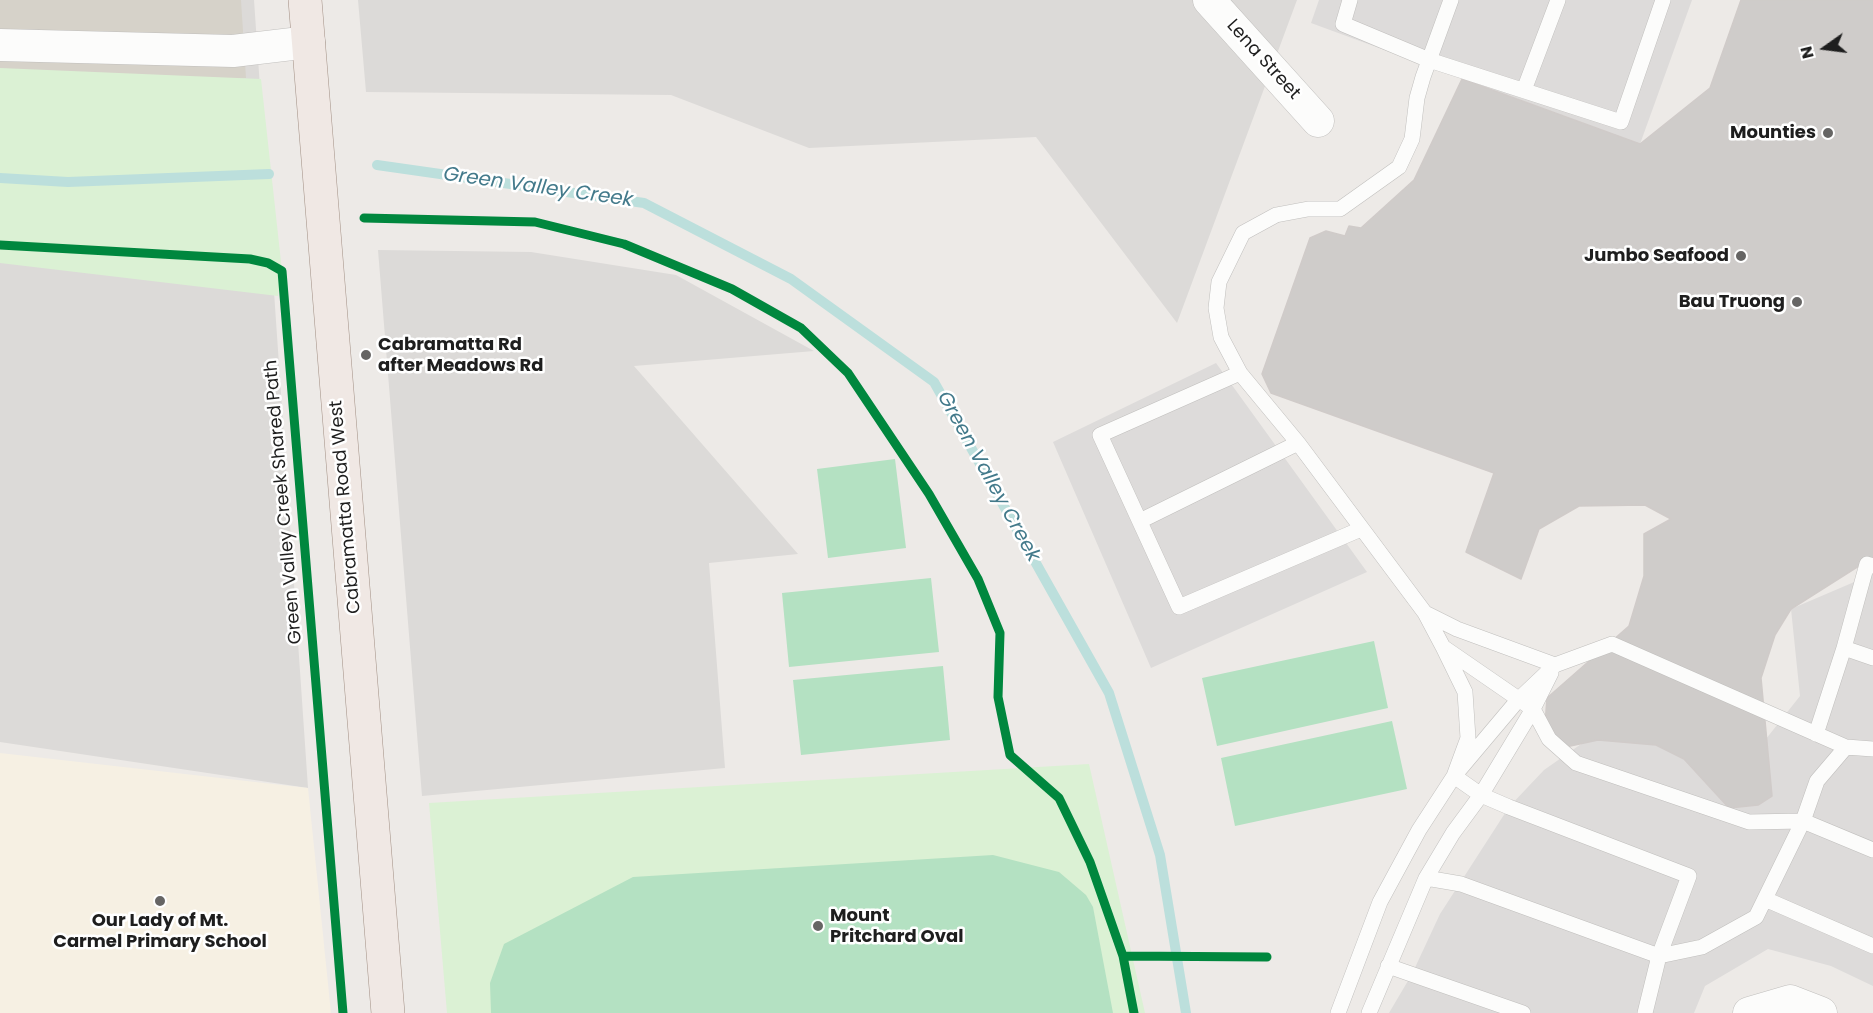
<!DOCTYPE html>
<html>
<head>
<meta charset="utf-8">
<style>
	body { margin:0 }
	#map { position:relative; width:1873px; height:1013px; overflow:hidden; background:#edeae7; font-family:Poppins,sans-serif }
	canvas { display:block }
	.north { position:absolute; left:1795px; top:18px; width:60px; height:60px; -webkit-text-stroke:4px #fff; paint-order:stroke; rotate:256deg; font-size:16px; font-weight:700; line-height:24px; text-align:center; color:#1e1e1e }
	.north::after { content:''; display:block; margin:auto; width:21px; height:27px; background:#1e1e1e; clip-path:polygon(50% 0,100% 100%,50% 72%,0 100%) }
</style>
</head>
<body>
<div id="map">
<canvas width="1873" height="1013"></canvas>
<div class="north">N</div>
</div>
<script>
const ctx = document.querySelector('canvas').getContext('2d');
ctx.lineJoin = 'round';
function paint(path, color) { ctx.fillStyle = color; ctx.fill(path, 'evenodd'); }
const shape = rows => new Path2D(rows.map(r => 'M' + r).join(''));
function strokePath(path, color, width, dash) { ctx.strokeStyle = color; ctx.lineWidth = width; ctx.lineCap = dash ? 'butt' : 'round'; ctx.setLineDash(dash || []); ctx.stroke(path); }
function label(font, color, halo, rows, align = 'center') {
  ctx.font = font + ' Poppins,sans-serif'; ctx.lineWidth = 5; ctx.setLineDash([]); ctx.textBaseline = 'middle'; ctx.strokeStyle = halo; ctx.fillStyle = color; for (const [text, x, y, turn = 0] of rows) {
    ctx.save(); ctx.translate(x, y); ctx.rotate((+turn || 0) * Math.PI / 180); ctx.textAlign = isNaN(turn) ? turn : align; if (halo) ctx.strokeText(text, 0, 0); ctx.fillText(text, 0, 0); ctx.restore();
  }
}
const residential = shape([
	[0,0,254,0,308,788,0,742],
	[358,0,1297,0,1177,323,1036,137,809,148,671,95,366,92],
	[378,250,531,252,676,275,814,351,634,366,798,554,709,563,725,768,422,796]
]);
const education = shape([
	[0,753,308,788,331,1013,0,1013]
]);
const construction = shape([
	[0,0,241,0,246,78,0,79]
]);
const park = shape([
	[0,68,261,79,282,271,278,296,0,263],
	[1089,764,1145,1013,447,1013,429,803]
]);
const pitch = shape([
	[895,459,906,548,828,558,817,469],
	[931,578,939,652,789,667,782,593],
	[1374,641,1388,708,1217,746,1202,678],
	[943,666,950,740,801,755,793,680],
	[1392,721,1407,789,1235,826,1221,758],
	[993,855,1059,872,1086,895,1093,907,1113,1013,491,1013,490,983,504,944,633,877]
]);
const parking = shape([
	[1319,0,1692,0,1640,144,1311,23],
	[1216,363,1367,572,1151,668,1053,442],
	[1873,574,1873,986,1831,966,1768,949,1705,986,1694,1013,1389,1013,1412,974,1440,914,1509,807,1544,770,1604,728,1762,744,1800,696,1791,609]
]);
const stream = shape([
	[377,165,644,203,791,279,934,382,1109,693,1160,855,1186,1013],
	[0,178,68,182,269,174]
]);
const building = shape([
	[1741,0,1873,0,1873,557,1791,609,1775,635,1761,678,1772,796,1758,805,1729,808,1684,759,1656,745,1598,740,1561,748,1545,725,1547,698,1629,626,1644,576,1644,534,1671,519,1645,505,1579,506,1539,529,1521,579,1466,552,1494,473,1271,393,1262,374,1310,238,1326,231,1345,236,1349,226,1361,228,1414,180,1462,79,1640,144,1710,88,1741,0]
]);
const lane = shape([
	[1350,0,1343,24,1429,60,1621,122,1663,0],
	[1451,0,1423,77,1417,98,1412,139,1399,167,1340,209,1308,209,1276,215,1243,233,1219,282,1216,308,1221,337,1240,373,1298,443,1425,613,1443,647,1533,709,1549,739,1576,763,1749,822,1803,821,1873,850],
	[1524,90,1558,0],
	[1240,373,1100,435,1179,607,1361,529],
	[1140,521,1298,443],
	[1425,613,1457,629,1555,665],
	[1844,648,1867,564,1873,566],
	[1816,734,1844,648,1873,658],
	[1426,878,1461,884,1659,956,1689,876,1509,807,1481,795,1454,776,1468,738,1465,692,1444,649],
	[1765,899,1873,946],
	[1388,966,1523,1013],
	[1338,1013,1380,902,1419,830,1454,776,1518,700,1555,665,1612,644,1846,747],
	[1369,1013,1426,878,1453,833,1481,795,1533,709,1551,673],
	[1645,1013,1659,956,1702,947,1756,917,1803,821,1817,781,1846,747,1873,749]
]);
const street = shape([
	[1209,0,1318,121],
	[0,45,233,51,309,42],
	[1749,1013,1790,1001,1821,1013]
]);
const primary = shape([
	[305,0,388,1013]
]);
const cycleway = shape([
	[364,218,535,222,624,244,732,289,801,328,848,373,929,494,978,579,1000,633,998,697,1010,755,1059,798,1090,862,1123,956,1134,1013],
	[0,245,250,259,268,263,282,271,343,1013],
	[1123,956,1267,957]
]);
const markers = [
	[1828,133,6,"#666564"],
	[1741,256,6,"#666564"],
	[1797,302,6,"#666564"],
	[366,355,6,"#666564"],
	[160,901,6,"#666564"],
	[818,926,6,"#666564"]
];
const streetNames = [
	["Lena Street",1263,60,48],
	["Green Valley Creek Shared Path",284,502,-95],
	["Cabramatta Road West",346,507,-95]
];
const poiNames = [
	["Mounties",1816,133],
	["Jumbo Seafood",1729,256],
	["Bau Truong",1785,302],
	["Cabramatta Rd",378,345,"left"],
	["after Meadows Rd",378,366,"left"],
	["Mount",830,916,"left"],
	["Pritchard Oval",830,937,"left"],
	["Our Lady of Mt.",160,921,"center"],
	["Carmel Primary School",160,942,"center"]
];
const waterNames = [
	["Green Valley Creek",538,188,8],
	["Green Valley Creek",988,477,61]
];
paint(residential, '#dcdad8');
paint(education, '#f6f0e3');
paint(construction, '#d6d2c9');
paint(park, '#dbf1d4');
paint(pitch, '#b4e1c2');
paint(parking, '#dddbda');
strokePath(stream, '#bcdfdc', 10);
paint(building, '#cfccca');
strokePath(building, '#d0cbc9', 1.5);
strokePath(lane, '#c0bfbd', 16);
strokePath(street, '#c0bfbd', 33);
strokePath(primary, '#a29085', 34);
strokePath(lane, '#fcfcfb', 15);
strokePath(street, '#fcfcfb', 32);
strokePath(primary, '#f0e8e4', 33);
strokePath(cycleway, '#00873e', 9);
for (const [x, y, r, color] of markers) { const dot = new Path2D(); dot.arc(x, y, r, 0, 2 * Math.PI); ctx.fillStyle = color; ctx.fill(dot); strokePath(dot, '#fff', 2); }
label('18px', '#1e1e1e', '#fff', streetNames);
label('bold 18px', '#1e1e1e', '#fff', poiNames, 'right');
label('italic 20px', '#437a8b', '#fff', waterNames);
</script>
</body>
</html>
